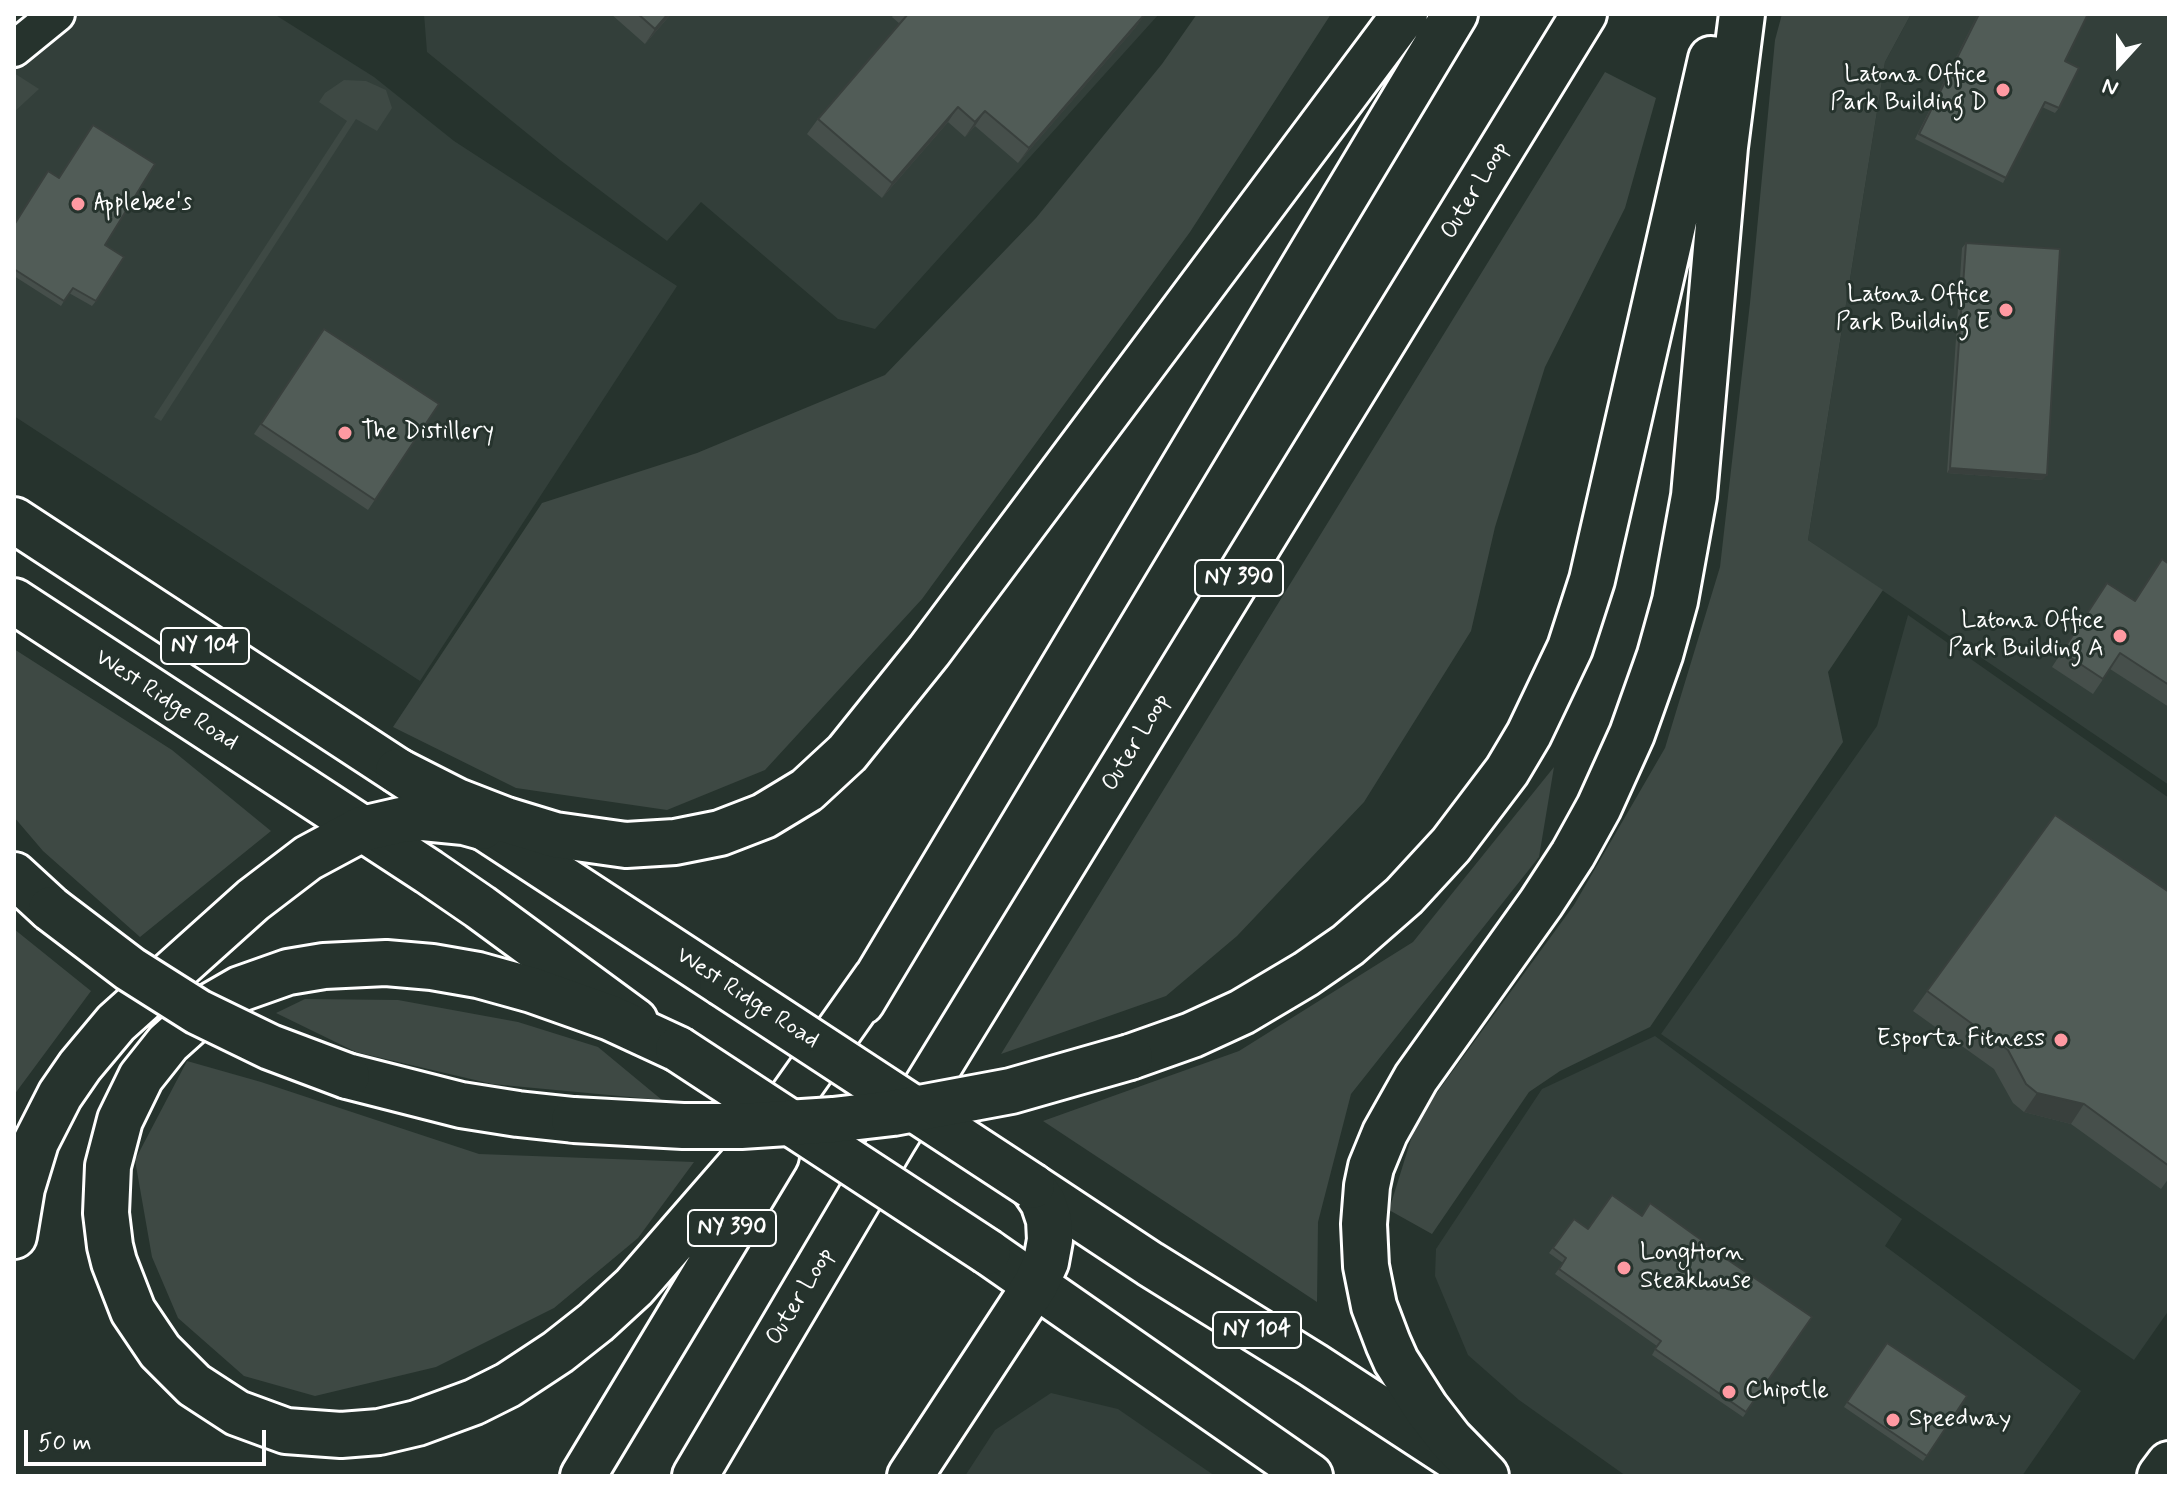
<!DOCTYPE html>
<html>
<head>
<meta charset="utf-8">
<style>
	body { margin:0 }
	#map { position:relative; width:2183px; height:1490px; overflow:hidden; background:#26332d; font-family:Mynerve,sans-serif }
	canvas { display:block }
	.frame { position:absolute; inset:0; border:16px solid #fff; pointer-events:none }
	.north { position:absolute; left:2079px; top:24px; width:80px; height:80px; -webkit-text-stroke:6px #26332d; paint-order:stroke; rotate:201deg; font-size:22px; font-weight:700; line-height:32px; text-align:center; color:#fff }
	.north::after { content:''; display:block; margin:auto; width:28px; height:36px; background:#fff; clip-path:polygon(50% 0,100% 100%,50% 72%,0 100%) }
	.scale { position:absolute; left:24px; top:1430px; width:242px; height:36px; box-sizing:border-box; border:4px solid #fff; border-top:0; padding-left:10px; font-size:24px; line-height:28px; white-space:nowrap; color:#fff; -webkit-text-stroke:6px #26332d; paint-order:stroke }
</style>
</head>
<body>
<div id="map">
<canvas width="2183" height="1490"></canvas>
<div class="frame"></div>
<div class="north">N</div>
<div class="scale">50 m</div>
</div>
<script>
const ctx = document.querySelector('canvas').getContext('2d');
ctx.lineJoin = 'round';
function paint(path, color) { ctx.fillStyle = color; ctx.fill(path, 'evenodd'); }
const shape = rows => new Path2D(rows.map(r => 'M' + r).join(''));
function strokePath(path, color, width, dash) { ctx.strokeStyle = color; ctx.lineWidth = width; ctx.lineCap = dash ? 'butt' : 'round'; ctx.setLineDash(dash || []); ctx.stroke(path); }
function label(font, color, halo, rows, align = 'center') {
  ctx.font = font + ' Mynerve,sans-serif'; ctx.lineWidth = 6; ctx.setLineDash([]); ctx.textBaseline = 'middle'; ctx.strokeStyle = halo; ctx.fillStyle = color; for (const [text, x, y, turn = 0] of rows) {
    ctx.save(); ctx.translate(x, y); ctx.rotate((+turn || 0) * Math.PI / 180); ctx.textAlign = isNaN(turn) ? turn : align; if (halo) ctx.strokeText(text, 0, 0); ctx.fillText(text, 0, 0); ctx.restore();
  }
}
const built = shape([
	[27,14,274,14,374,77,454,141,677,286,420,681,14,416,14,25],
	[424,14,1159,14,875,329,838,319,701,202,667,241,560,160,427,52],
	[1911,14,2169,14,2169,785,1808,540,1885,62],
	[1908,615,2169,798,2169,1310,2134,1360,1661,1034,1877,726],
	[1655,1036,1902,1219,1885,1246,2081,1391,2022,1476,1626,1476,1519,1400,1468,1355,1435,1276,1436,1249,1542,1089],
	[1051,1393,1118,1409,1215,1476,965,1476,995,1430]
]);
const green = shape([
	[1197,14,1331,14,1190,232,922,599,765,770,667,810,516,788,393,727,542,503,697,453,885,375,1036,218,1162,64],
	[1782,14,1911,14,1885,62,1808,540,1883,590,1828,672,1843,742,1650,1027,1560,1071,1529,1092,1432,1234,1389,1210,1417,1120,1574,905,1665,748,1720,567,1750,303,1775,40],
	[1605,72,1656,98,1625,208,1545,367,1495,527,1471,631,1364,802,1237,936,1166,996,1001,1054],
	[14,73,39,89,14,112],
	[344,80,366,81,386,90,392,108,377,131,356,119,161,421,154,417,347,121,319,102,325,93],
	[14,649,172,750,271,831,140,937,43,851,14,817],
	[1554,767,1539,857,1351,1094,1318,1222,1317,1302,1043,1121,1239,1051,1413,942],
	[14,929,91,991,14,1095],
	[305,999,398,1000,518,1022,598,1047,662,1100,492,1084,356,1052,276,1013],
	[187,1061,261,1082,479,1154,694,1162,638,1238,554,1308,436,1367,315,1396,244,1376,178,1318,152,1257,135,1160]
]);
const minor = shape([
	[14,49,57,14]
]);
const tertiary = shape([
	[2160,1476,2169,1464]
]);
const primary = shape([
	[14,601,429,872,480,907,635,1021],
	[1032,1186,1150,1264,1313,1365,1466,1465],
	[988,1252,1310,1476]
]);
const trunk = shape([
	[14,520,722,983]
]);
const motorway = shape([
	[398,771,457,801,506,820,555,835,626,845,675,842,720,833,764,816,807,790,847,753,929,651,1405,14],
	[14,875,51,909],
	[862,1002,1455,14],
	[678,1049,611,1018,532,990,478,975,432,967,386,963,324,966,288,972,240,989,207,1008,168,1043,141,1077,120,1120,108,1166,106,1213,110,1246,114,1262,133,1311,160,1351,194,1385,237,1413,286,1431,341,1435,379,1432,417,1423,474,1402,508,1385,558,1352,596,1322,634,1287,742,1163,787,1104,876,978],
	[1130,1057,1192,1035,1242,1012,1306,974,1348,945,1404,896,1451,845,1507,771,1529,734,1570,648,1592,580,1711,59],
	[347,1076,461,1105,518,1114,574,1120],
	[14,1236,22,1188,36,1142,60,1095,80,1066,116,1023,253,900,308,858,362,829,401,820,423,818,464,822,482,827],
	[583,1476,776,1156],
	[695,1476,893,1141,1584,14],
	[910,1476,1036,1284,1046,1262,1050,1240,1049,1220,1043,1202,1032,1186],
	[1486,1476,1450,1439,1426,1408,1396,1361,1388,1343,1374,1306,1366,1266,1364,1224,1367,1186,1371,1167,1385,1133,1416,1078,1541,903,1573,854,1599,807,1632,734,1660,655,1675,601,1694,496,1725,147,1742,14]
]);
const primaryBridge = shape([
	[678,1049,988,1252]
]);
const trunkBridge = shape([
	[722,983,1032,1186]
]);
const motorwayBridge = shape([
	[51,909,130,969,198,1012,270,1047,347,1076],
	[574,1120,683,1126,741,1126,833,1120,893,1113,1011,1091,1130,1057]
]);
const wall = shape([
	[611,14,671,14,645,44],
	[894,14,1145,14,1135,28,1018,163,975,126,965,137,948,122,882,198,807,134,818,119,900,24,892,17],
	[1978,14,2088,14,2065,61,2059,108,2055,113,2042,107,2003,183,1915,139],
	[14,224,105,245,96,301,92,306,69,293,61,306,14,276],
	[1966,243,2043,480,1947,473,1962,248],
	[324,329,439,404,368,510,254,434],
	[2162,559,2169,564,2169,707,2110,669,2093,694,2052,667,2107,583,2135,601],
	[2055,815,2169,892,2169,1178,2161,1189,2071,1124,2024,1112,2013,1103,1994,1069,1913,1011],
	[1642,1216,1706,1245,1812,1317,1743,1417,1652,1355,1657,1346,1555,1274,1563,1263,1549,1253,1574,1219,1588,1229],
	[1887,1343,1967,1396,1923,1461,1844,1407]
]);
const shadedWall = shape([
	[668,14,671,14,645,44,655,29],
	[1145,14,1135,28,1018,163,1029,148],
	[958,107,948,122,882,198,892,183],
	[985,111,975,126,965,137,975,122],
	[1950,468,2047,475,2043,480,1947,473],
	[2037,1093,2084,1104,2071,1124,2024,1112]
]);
const building = shape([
	[638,14,668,14,655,29,638,14],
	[908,14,1145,14,1029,148,985,111,975,122,958,107,892,183,818,119,908,14],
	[1979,14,2088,14,2065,61,2079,68,2059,108,2045,102,2006,178,1919,134,1979,14],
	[93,125,155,164,105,245,124,257,96,301,73,288,64,301,14,269,14,225,48,171,59,178,93,125],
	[1966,243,2060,249,2047,475,1950,468,1966,243],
	[324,329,439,404,375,500,261,424,324,329],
	[2162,559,2169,564,2169,685,2120,653,2103,679,2062,652,2107,583,2135,601,2162,559],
	[2055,815,2169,892,2169,1166,2084,1104,2037,1093,2026,1084,2008,1050,1927,991,2055,815],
	[1612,1195,1642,1216,1650,1203,1707,1244,1706,1245,1812,1317,1746,1412,1655,1349,1661,1341,1559,1269,1566,1258,1553,1248,1574,1219,1588,1229,1612,1195],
	[1887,1343,1967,1396,1927,1456,1847,1402,1887,1343]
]);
const markers = [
	[2003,90,8,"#ff9aa2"],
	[78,204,8,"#ff9aa2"],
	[2006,310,8,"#ff9aa2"],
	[345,433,8,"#ff9aa2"],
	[2120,636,8,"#ff9aa2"],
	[2061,1040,8,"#ff9aa2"],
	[1624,1268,8,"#ff9aa2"],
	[1729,1392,8,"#ff9aa2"],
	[1893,1420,8,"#ff9aa2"]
];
const shields = [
	[1239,578,88],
	[205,646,88],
	[732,1228,88],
	[1257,1330,88]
];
const shieldNames = [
	["NY 390",1239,578],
	["NY 104",205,646],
	["NY 390",732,1228],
	["NY 104",1257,1330]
];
const poiNames = [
	["Latona Office",1987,76,"right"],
	["Park Building D",1987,104,"right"],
	["Applebee's",94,204],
	["Latona Office",1990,296,"right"],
	["Park Building E",1990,324,"right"],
	["The Distillery",361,433],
	["Latona Office",2104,622,"right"],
	["Park Building A",2104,650,"right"],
	["Esporta Fitness",2045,1040,"right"],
	["LongHorn",1640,1254],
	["Steakhouse",1640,1282],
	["Chipotle",1745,1392],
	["Speedway",1909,1420]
];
const streetNames = [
	["Outer Loop",1476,191,-59],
	["West Ridge Road",166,701,33],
	["Outer Loop",1137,743,-59],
	["West Ridge Road",747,999,33],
	["Outer Loop",801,1297,-59]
];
paint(built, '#333f3a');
paint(green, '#3e4944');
strokePath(minor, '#fff', 40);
strokePath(tertiary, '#fff', 50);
strokePath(primary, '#fff', 50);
strokePath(trunk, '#fff', 50);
strokePath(motorway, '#fff', 50);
strokePath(minor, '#26332d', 34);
strokePath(tertiary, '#26332d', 44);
strokePath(primary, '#26332d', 44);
strokePath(trunk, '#26332d', 44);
strokePath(motorway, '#26332d', 44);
strokePath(primaryBridge, '#fff', 50, []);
strokePath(trunkBridge, '#fff', 50, []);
strokePath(motorwayBridge, '#fff', 50, []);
strokePath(primaryBridge, '#26332d', 44);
strokePath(trunkBridge, '#26332d', 44);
strokePath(motorwayBridge, '#26332d', 44);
paint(wall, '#464f4b');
paint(shadedWall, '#39403d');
paint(building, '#515c57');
strokePath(building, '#39403d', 2);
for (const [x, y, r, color] of markers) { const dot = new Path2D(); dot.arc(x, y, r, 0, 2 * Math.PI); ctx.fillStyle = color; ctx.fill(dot); strokePath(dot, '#26332d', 3); }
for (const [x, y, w] of shields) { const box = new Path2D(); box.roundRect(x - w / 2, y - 18, w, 36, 6); ctx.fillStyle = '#26332d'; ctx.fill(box); strokePath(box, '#fff', 2); }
label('bold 22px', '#fff', null, shieldNames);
label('24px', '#fff', '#26332d', poiNames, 'left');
label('24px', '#fff', '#26332d', streetNames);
</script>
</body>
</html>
